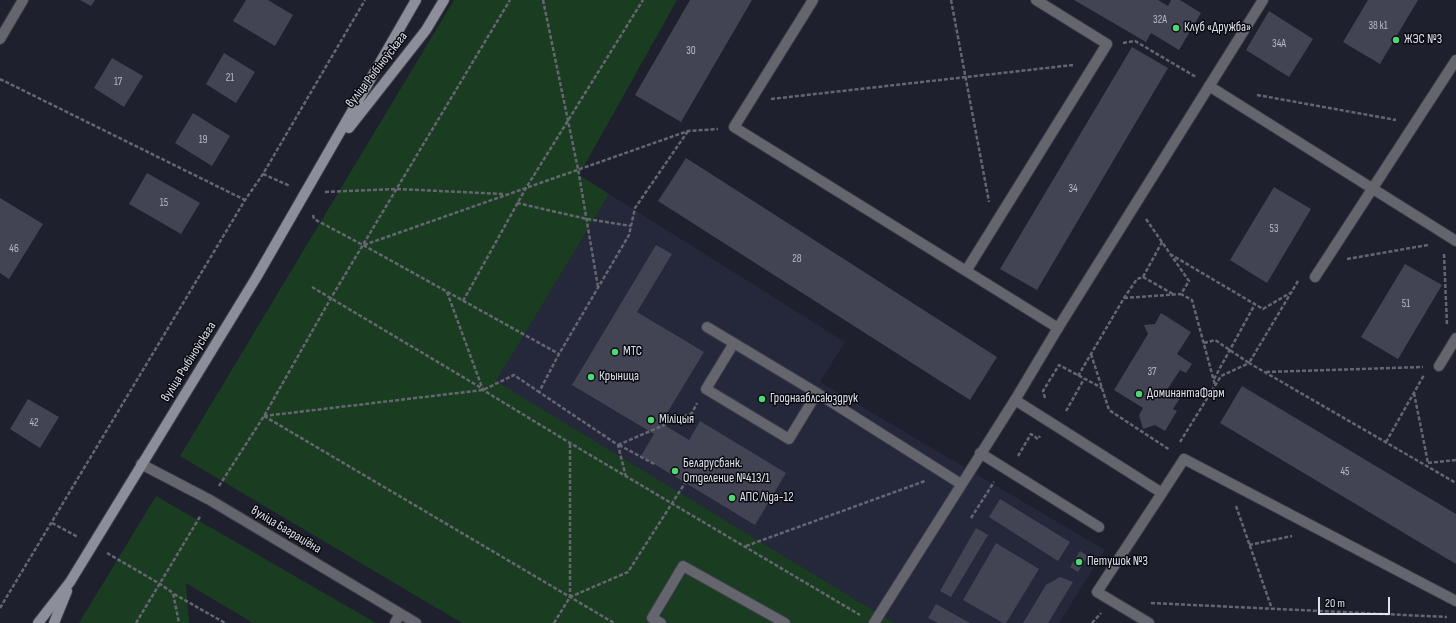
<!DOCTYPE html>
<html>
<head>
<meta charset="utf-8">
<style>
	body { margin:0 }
	#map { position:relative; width:1456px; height:623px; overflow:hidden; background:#1e202d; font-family:"Sofia Sans Condensed",sans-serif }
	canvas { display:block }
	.scale { position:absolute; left:1318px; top:597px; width:72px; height:18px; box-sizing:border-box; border:2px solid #e0e1eb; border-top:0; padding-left:5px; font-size:12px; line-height:14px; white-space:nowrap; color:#e0e1eb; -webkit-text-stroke:3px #090a10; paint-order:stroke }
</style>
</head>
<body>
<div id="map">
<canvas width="1456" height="623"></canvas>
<div class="scale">20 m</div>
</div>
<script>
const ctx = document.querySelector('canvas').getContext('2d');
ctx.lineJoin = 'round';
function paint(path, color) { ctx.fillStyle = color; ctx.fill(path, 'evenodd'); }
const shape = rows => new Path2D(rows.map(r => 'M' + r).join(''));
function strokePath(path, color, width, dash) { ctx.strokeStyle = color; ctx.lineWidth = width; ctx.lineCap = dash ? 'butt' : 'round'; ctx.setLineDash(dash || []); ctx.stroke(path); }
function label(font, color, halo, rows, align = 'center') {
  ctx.font = font + ' "Sofia Sans Condensed",sans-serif'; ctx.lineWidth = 3; ctx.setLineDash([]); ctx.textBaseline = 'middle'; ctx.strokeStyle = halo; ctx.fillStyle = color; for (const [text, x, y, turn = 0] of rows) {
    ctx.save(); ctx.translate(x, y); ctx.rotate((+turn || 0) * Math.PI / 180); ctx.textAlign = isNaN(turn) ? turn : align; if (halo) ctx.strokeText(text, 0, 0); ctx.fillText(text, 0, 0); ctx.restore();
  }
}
const built = shape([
	[609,194,845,342,820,382,1105,550,1059,623,894,623,495,381]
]);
const green = shape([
	[454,0,677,0,579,175,609,194,496,381,894,623,462,623,180,456],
	[156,496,376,623,253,623,186,583,189,623,79,623]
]);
const building = shape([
	[80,0,95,0,91,6],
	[246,0,268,0,293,15,275,46,233,21],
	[690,0,752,0,681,122,635,95],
	[1074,0,1158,0,1168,6,1171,0,1180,0,1201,13,1179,50,1151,33,1146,42],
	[1368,0,1418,0,1380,64,1343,42],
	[1269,11,1313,39,1289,77,1246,50],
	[1132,47,1168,68,1037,290,1000,269],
	[224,53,255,72,236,103,206,84],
	[112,58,143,76,124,107,94,88],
	[193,113,230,136,212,166,175,143],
	[686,158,997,357,970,400,658,201],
	[147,173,200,203,181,234,129,204],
	[1274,187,1311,209,1267,283,1230,260],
	[0,198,43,224,9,279,0,273],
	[656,245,672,254,637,312,704,352,661,423,689,440,700,421,786,473,755,525,641,456,654,434,572,385],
	[1405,264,1442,285,1398,359,1361,337],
	[1161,313,1191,332,1177,354,1192,364,1186,373,1180,370,1167,390,1180,398,1173,409,1177,411,1165,431,1155,425,1143,429,1139,415,1143,408,1114,390,1148,334,1144,325,1155,324],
	[1242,386,1456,514,1456,564,1220,423],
	[28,399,59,417,40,448,10,429],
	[1000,499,1070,542,1058,561,989,517],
	[976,528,988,535,951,597,940,591],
	[996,543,1039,569,1006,623,1003,623,963,600],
	[1080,551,1088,556,1078,572,1070,567],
	[1060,577,1073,582,1048,623,1023,623,1046,585],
	[936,604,970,623,938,623,928,618]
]);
const path = shape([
	[543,0,578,169,598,287],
	[951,0,989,202],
	[1123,43,1135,41,1196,77],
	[0,79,245,200],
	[1257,95,1396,120],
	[771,99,1073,65],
	[263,174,290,186],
	[325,192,397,189,504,194],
	[517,203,587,219,631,226],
	[313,215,314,219,363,245,559,354],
	[1146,219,1189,281,1181,294,1192,300,1215,385],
	[364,245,688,131,718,129],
	[1170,254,1263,309,1290,293],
	[1444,254,1447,325],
	[1347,259,1428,245],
	[1143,277,1173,294],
	[312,287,483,389],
	[447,292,483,390,570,443,860,615],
	[1124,298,1181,294],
	[463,301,526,188,643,0],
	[1204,343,1215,340,1249,363,1298,281],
	[1091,354,1109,410,1170,450],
	[1266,372,1423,367],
	[1078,376,1124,298,1137,279,1143,277,1162,242],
	[1214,379,1255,304],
	[1414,393,1428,463],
	[1045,398,1043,391,1059,365,1102,388],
	[1066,411,1084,379],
	[264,416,614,623],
	[264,416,483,390,514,375,539,392],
	[1180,442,1221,376,1249,363,1456,483],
	[1386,442,1424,375],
	[570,444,570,597],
	[618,445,692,413,697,403],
	[619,445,656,465],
	[1018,456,1031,434,1038,439,1040,436],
	[1428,463,1456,460],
	[626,477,618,445,539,392,559,354,629,235,635,208,688,131],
	[219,486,264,416,331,298,510,0],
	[1236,506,1272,609],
	[971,518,994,482],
	[52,523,78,537],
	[1249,545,1292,536],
	[746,546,925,481],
	[107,553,160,584,173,593,179,623],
	[174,594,225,623],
	[1151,603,1447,617],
	[0,608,245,200,263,174,365,0],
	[136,623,201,515],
	[554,623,570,597,628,572,685,483],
	[1092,623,1101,613]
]);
const service = shape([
	[813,0,734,127,1058,328],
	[1209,86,1456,241],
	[966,271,1107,44,1036,0],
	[1315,277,1456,60],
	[707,327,817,393,961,484],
	[734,343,706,389,789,439,817,393],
	[1439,366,1456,338],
	[1015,400,1162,493,1097,592,1149,623],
	[980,453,1099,527],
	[1162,493,1184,459,1456,601],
	[395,623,400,614],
	[661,623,652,618,683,566,785,623]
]);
const minor = shape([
	[0,39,23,0],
	[874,623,1015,400,1058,328,1263,0]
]);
const tertiary = shape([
	[141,464,210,500,416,623]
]);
const secondary = shape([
	[349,128,426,30,444,0],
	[38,623,70,582,256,278,416,0],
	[54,623,67,591]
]);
const markers = [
	[1176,28,4,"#51d674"],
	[1396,40,4,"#51d674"],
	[615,352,4,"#51d674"],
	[591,377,4,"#51d674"],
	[1139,394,4,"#51d674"],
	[762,399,4,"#51d674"],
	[651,420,4,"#51d674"],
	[675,471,4,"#51d674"],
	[732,498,4,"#51d674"],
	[1079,562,4,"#51d674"]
];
const numberNames = [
	["32А",1160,20],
	["38 к1",1378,26],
	["34А",1279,44],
	["30",691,51],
	["21",230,78],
	["17",118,82],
	["19",203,140],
	["34",1073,189],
	["15",164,203],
	["53",1274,229],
	["46",14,249],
	["28",797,259],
	["51",1406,304],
	["37",1152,372],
	["42",34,423],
	["45",1345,472]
];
const poiNames = [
	["Клуб «Дружба»",1184,28],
	["ЖЭС №3",1404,40],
	["МТС",623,352],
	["Крыница",599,377],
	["ДоминантаФарм",1147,394],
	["Гроднааблсаюздрук",770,399],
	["Міліцыя",659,420],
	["Беларусбанк.",683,464],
	["Отделение №413/1",683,479],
	["АПС Ліда-12",740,498],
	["Петушок №3",1087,562]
];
const streetNames = [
	["вуліца Рыбіноўскага",377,70,-52],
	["вуліца Рыбіноўскага",189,362,-58],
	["вуліца Баграціёна",286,530,31]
];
paint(built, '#25273b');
paint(green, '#1a3d21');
paint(building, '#424453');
strokePath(service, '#393b48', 12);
strokePath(minor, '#393b48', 12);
strokePath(tertiary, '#393b48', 12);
strokePath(secondary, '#393b48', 12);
strokePath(path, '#656672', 2.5, [4, 2]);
strokePath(service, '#65666d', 10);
strokePath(minor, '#65666d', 10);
strokePath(tertiary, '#65666d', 10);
strokePath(secondary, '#8c8e99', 10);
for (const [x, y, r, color] of markers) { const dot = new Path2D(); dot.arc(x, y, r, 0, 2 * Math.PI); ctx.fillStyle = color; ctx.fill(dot); strokePath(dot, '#090a10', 1.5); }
label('11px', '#b8bac5', null, numberNames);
label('13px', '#e0e1eb', '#090a10', poiNames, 'left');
label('13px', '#e0e1eb', '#090a10', streetNames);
</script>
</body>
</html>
